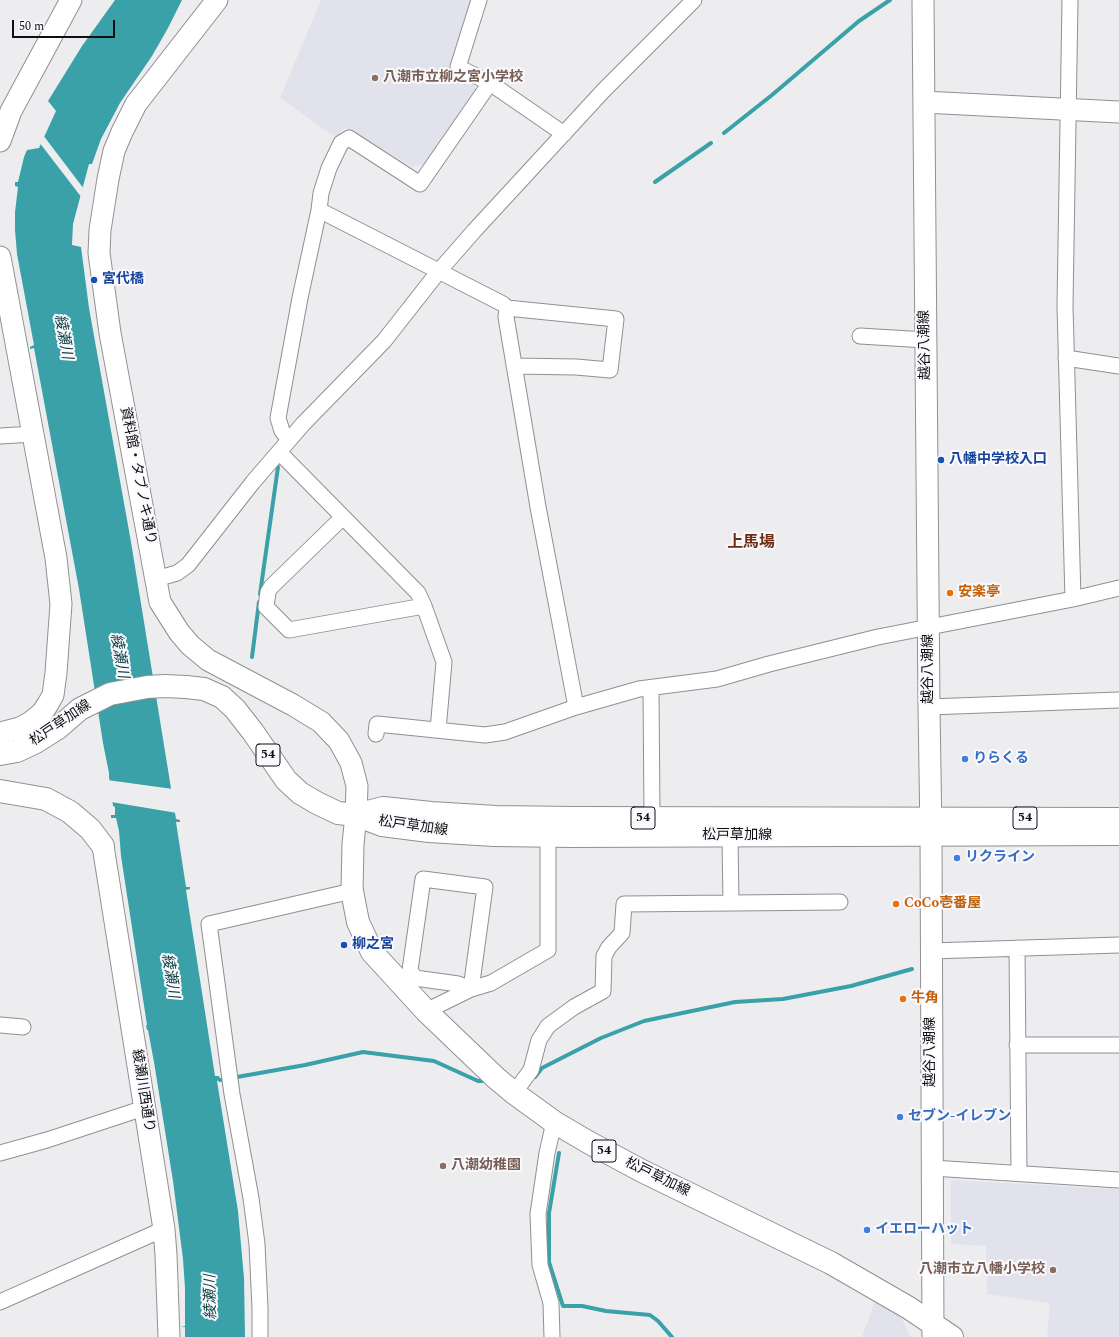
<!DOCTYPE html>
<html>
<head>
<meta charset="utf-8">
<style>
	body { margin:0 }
	#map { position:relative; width:1119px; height:1337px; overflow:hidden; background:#ededf0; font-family:Spectral,serif }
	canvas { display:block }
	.scale { position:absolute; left:12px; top:20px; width:103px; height:18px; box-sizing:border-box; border:2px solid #0f0f10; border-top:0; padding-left:5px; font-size:12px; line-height:14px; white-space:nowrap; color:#0f0f10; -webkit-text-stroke:3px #fafafe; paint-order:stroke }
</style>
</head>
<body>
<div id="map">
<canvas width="1119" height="1337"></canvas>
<div class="scale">50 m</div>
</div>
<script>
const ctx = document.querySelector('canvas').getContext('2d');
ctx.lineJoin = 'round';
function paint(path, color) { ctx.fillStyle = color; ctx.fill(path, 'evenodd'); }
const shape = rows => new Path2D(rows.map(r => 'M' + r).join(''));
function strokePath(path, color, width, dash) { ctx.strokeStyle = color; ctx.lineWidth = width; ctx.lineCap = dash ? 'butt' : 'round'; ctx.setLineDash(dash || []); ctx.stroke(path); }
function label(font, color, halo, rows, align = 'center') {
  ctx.font = font + ' Spectral,"Noto Sans JP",serif'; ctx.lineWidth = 4; ctx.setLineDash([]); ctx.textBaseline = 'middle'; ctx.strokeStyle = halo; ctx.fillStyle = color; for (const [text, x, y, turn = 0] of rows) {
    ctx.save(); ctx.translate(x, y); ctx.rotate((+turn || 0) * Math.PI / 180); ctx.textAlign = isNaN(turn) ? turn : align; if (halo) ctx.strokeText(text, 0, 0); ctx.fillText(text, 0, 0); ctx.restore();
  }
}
const built = shape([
	[321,0,472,0,450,72,475,84,475,92,425,164,413,167,345,128,335,137,280,98],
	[951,1180,1119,1189,1119,1337,1047,1337,1050,1303,987,1294,986,1246,951,1244],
	[876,1299,894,1310,902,1319,911,1337,862,1337]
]);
const water = shape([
	[115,0,182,0,168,28,152,56,120,103,101,139,92,164,89,164,73,224,72,245,81,247,89,308,131,542,176,819,180,820,180,822,176,822,186,887,190,887,190,889,186,890,215,1076,219,1076,220,1080,217,1081,238,1211,244,1278,245,1337,185,1337,185,1327,181,1327,185,1326,185,1288,183,1259,173,1181,154,1062,148,1030,147,1030,146,1025,147,1025,121,856,119,831,116,818,111,818,111,815,115,815,115,807,113,806,109,777,109,773,103,743,79,589,34,348,30,349,30,347,34,345,17,254,15,230,15,212,18,187,15,186,15,182,18,182,24,157,27,150,39,148,56,111,48,101,82,46]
]);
const pier = shape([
	[43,135,84,189,82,198,39,142],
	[107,780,173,789,177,813,111,802]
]);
const stream = shape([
	[724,133,772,95,859,21,890,0],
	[655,182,711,143],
	[260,594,278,467],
	[252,657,259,602],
	[535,1077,542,1068,601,1038,644,1021,735,1002,783,999,851,986,912,969],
	[220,1080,305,1065,363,1052,434,1061,478,1081,483,1081],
	[559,1153,549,1213,549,1262,563,1306,582,1306,606,1311,650,1315,658,1321,672,1337]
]);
const street = shape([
	[479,0,458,67,490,83,564,134],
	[1070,0,1065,306,1073,599],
	[319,210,503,304,507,308,506,317,538,507,576,707],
	[507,308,616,319,610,370,576,367,514,366],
	[860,336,926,340],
	[1066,358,1119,366],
	[0,436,34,434],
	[289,440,282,431,278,418,300,298,319,210,321,193,329,168,341,143,349,138,420,184,490,83],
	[279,452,418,593,424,606,444,662,438,730],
	[343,517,271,587,268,592,266,607,289,630,424,606],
	[156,579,177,573,188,565,253,482,303,424,384,341,439,271,474,231,604,90,694,0],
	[651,688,652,818],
	[929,707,1119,700],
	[376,734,377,724,485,735,505,732,576,707,639,689,717,679,769,664,878,637,1073,599,1119,588],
	[730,836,731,903],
	[1017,948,1019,1173],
	[931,951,1119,945],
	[426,1011,471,989,485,887,423,879,410,970,415,978,458,984,471,989,491,983,548,950,548,836],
	[0,1025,23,1027],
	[1017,1045,1119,1045],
	[514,1093,531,1070,539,1040,548,1026,574,1007,603,991,604,956,609,947,622,933,624,904,840,902],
	[0,1153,47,1140,144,1108],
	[932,1168,1119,1180],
	[0,1302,164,1229],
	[260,1337,260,1308,257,1244,251,1198,232,1094,209,924,352,891],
	[552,1337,551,1303,540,1265,538,1214,547,1153,554,1122]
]);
const secondary = shape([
	[217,0,136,104,122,132,114,151,108,179,100,230,99,253,110,333,160,602,179,632,190,645,208,660,293,705,321,722,339,741,351,763,357,786,356,815,353,844,352,891],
	[923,0,929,707,931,835,933,1337],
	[924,102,1119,112],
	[0,141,11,111,71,0],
	[0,257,56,558,61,604,56,673,53,695,48,704,42,713,31,722,20,728,0,733],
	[103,846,164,1229,166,1255,169,1337]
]);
const primary = shape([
	[0,754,17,751,36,742,58,728,80,709,110,694,147,687,165,686,186,687,204,689,222,697,235,709,253,732,286,780,300,793,317,803,338,813,356,815,382,825,429,831,494,835,571,836,1119,834],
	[0,791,46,799,70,812,90,829,103,846],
	[356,815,383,808,431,813,496,817,573,818,1119,819],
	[352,891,358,922,372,952,426,1011,496,1078,514,1093,554,1122,588,1142,642,1171,831,1263,909,1308,952,1337]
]);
const markers = [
	[375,78,4,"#8d6e63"],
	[94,280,4,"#1a4fb4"],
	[941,460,4,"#1a4fb4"],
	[950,593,4,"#e8710a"],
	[965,759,4,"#3f7fe0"],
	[957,858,4,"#3f7fe0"],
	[896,904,4,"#e8710a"],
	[344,945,4,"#1a4fb4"],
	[903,999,4,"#e8710a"],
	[900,1117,4,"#3f7fe0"],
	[443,1166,4,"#8d6e63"],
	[867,1230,4,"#3f7fe0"],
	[1053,1270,4,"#8d6e63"]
];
const shields = [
	[268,755,24],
	[643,818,24],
	[1025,818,24],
	[604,1151,24]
];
const shieldNames = [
	["54",268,755],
	["54",643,818],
	["54",1025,818],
	["54",604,1151]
];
const educationNames = [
	["八潮市立柳之宮小学校",383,78],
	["八潮幼稚園",451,1166],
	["八潮市立八幡小学校",1045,1270,"right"]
];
const transitNames = [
	["宮代橋",102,280],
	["八幡中学校入口",949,460],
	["柳之宮",352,945]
];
const streetNames = [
	["越谷八潮線",926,345,-91],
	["資料館・タブノキ通り",137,476,79],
	["越谷八潮線",929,669,-90],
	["松戸草加線",61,724,-34],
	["松戸草加線",413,827,8],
	["松戸草加線",737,836],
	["越谷八潮線",931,1052,-90],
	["綾瀬川西通り",142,1091,81],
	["松戸草加線",657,1178,26]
];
const foodNames = [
	["安楽亭",958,593],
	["CoCo壱番屋",904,904],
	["牛角",911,999]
];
const shopNames = [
	["りらくる",973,759],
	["リクライン",965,858],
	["セブン-イレブン",908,1117],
	["イエローハット",875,1230]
];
const waterNames = [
	["綾瀬川",62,337,80],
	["綾瀬川",118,656,80],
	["綾瀬川",169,976,81],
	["綾瀬川",212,1297,-91]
];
const quarterNames = [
	["上馬場",751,544]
];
paint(built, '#e2e2ed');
paint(water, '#39a1a7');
paint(pier, '#ededf0');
strokePath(stream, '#39a1a7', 4);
strokePath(street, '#909093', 17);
strokePath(secondary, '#909093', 23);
strokePath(primary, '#909093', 24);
strokePath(street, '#fff', 15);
strokePath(secondary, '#fff', 21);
strokePath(primary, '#fff', 22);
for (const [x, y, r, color] of markers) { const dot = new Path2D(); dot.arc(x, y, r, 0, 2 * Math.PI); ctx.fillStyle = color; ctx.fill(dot); strokePath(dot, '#fafafe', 1.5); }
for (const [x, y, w] of shields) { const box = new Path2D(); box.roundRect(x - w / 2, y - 11, w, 22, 3); ctx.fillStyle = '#fafafe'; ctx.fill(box); strokePath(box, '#0f0f10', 1); }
label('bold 13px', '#0f0f10', null, shieldNames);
label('bold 14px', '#785e54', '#fafafe', educationNames, 'left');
label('bold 14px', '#164399', '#fafafe', transitNames, 'left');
label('14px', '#0f0f10', '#fafafe', streetNames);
label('bold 14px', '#c56008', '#fafafe', foodNames, 'left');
label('bold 14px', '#366cbe', '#fafafe', shopNames, 'left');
label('italic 15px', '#144245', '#fafafe', waterNames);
label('bold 16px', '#6e2d12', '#fafafe', quarterNames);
</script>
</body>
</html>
